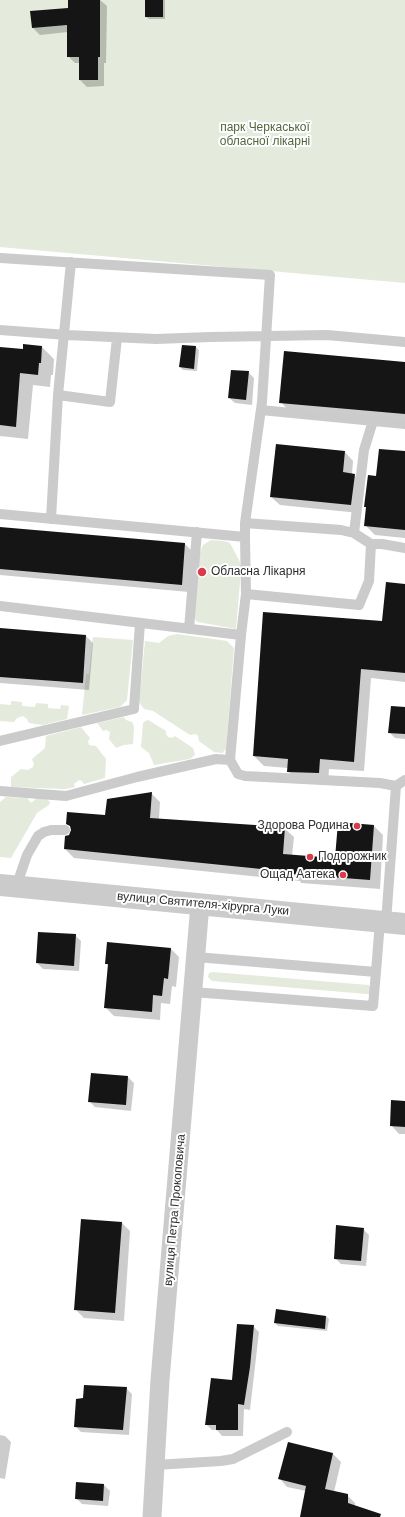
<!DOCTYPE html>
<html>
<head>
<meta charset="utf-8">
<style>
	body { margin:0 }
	canvas { display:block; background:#fff }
</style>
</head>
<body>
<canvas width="405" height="1517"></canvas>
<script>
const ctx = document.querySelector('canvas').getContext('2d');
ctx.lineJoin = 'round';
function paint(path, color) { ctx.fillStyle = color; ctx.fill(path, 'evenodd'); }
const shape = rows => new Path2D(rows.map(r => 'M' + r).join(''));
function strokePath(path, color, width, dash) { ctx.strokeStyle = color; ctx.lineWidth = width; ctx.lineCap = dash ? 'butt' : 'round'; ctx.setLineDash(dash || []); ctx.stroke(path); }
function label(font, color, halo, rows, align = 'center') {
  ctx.font = font + ' Helvetica,sans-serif'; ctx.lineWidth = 4; ctx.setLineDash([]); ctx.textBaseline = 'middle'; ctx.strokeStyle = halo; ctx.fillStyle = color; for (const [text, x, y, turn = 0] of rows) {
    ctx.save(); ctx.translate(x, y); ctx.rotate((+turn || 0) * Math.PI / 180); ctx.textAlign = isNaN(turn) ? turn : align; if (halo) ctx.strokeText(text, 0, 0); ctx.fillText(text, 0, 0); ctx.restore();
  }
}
const green = shape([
	[0,0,405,0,405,283,0,247],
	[211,540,224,541,230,543,240,562,241,570,236,629,198,622,196,621,193,612,200,553,203,545],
	[177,634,227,641,234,648,226,749,222,753,214,752,199,741,198,736,196,734,190,735,153,711,144,709,139,702,145,641,159,643,168,636],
	[93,637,133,640,127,700,120,707,82,715,86,674,89,674],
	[11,701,22,702,22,706,35,707,36,703,48,704,48,708,60,709,61,705,69,706,67,719,43,725,29,723,27,719,23,716,17,718,14,722,0,721,0,704,11,705],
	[124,717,126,720,132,722,134,727,133,744,124,745,116,748,109,739,110,732,106,730,103,731,97,723],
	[147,720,150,721,166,731,166,734,168,737,172,738,175,736,193,748,195,755,190,759,154,765,149,753,141,747,143,723],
	[81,727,90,738,88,741,89,745,96,746,106,759,105,778,84,784,82,781,79,780,74,784,75,787,66,789,11,787,11,777,21,769,28,770,33,767,34,764,32,759,45,748,46,736],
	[6,797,27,798,31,803,37,798,47,799,50,802,49,805,37,813,11,858,0,857,0,802],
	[213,972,368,985,371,987,370,994,367,994,212,981,208,977,209,973]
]);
const shadow = shape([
	[69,0,100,0,107,6,106,63,104,63,104,86,87,87,80,80,80,63,75,63,68,56,68,32,40,35,33,28,69,9],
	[146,0,165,0,165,19,149,19,146,17],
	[182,346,196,347,199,350,197,371,183,370,180,367],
	[42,347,54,359,53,375,51,375,50,387,33,385,28,439,0,436,0,348,23,350],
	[405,363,405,423,291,413,281,402],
	[248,372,254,378,252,405,235,403,229,398],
	[276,445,345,452,353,461,352,474,354,475,363,483,359,513,280,505,271,497],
	[405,452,405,538,375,535,365,525,367,508,365,506,377,477],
	[0,528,185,544,192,551,189,592,0,575],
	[405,585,405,682,371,678,364,771,329,769,328,783,298,781,288,771,288,768,264,766,254,756,383,622],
	[0,629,86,636,93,643,89,690,0,683],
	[405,708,405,739,395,738,389,732],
	[151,793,160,802,159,819,284,828,294,837,292,856,336,859,339,823,374,826,383,835,380,889,301,883,300,881,74,858,65,849,72,828,67,823,106,816],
	[75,935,81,941,79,971,43,969,37,963],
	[171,949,179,957,176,987,172,986,170,1004,161,1003,160,1020,114,1016,105,1007,109,967,106,963],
	[92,1074,128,1077,134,1083,131,1111,95,1107,89,1101],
	[405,1102,405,1134,399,1134,391,1125],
	[122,1223,130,1231,124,1321,84,1318,75,1309],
	[363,1229,369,1235,366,1266,341,1264,335,1258],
	[277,1311,326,1316,329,1319,327,1331,278,1326,275,1323],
	[253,1326,259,1332,250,1410,244,1409,243,1436,222,1436,217,1430,212,1430,206,1424,233,1382],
	[126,1388,132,1394,129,1435,81,1432,75,1426],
	[0,1435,5,1436,11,1442,5,1479,0,1478],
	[288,1443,333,1454,341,1462,334,1492,347,1495,355,1503,355,1507,366,1517,301,1517,306,1491,287,1487,280,1479],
	[104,1485,110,1491,108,1506,82,1504,76,1498]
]);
const building = shape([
	[68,0,100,0,100,57,98,57,98,80,79,80,79,57,67,57,67,25,32,28,30,11,68,8],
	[145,0,163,0,163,17,145,17],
	[23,344,42,346,41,363,39,363,38,375,20,373,16,427,0,425,0,347,23,349],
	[182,345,196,346,194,369,179,367],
	[284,351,405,362,405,414,279,403],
	[231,370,249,371,246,400,228,398],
	[276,444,345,451,343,472,355,474,351,505,270,497],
	[379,449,405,451,405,530,364,526,366,507,364,507,368,475,376,476],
	[0,527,185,543,182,585,0,569],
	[386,582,405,584,405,673,361,669,354,762,320,759,319,773,287,772,288,759,253,756,263,612,382,621],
	[0,628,86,635,83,683,0,677],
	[391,706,405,707,405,734,388,733],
	[152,792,150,818,285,827,283,854,335,858,338,822,374,825,370,880,291,874,291,872,64,849,65,836,69,835,71,830,70,826,66,824,67,812,105,815,107,799],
	[38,932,76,934,74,966,36,963],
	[107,942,171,948,168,979,164,978,162,996,153,995,152,1012,104,1008,108,964,105,964],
	[91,1073,128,1076,126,1105,88,1102],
	[391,1100,405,1101,405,1127,390,1126],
	[81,1219,122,1222,115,1313,74,1310],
	[336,1225,364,1228,361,1261,334,1259],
	[276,1309,326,1316,325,1329,274,1323],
	[237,1324,254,1325,250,1367,244,1405,238,1404,238,1430,216,1430,216,1425,205,1425,211,1378,232,1380],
	[84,1385,127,1387,123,1430,74,1427,76,1399,83,1398],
	[288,1442,333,1453,325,1489,348,1494,348,1503,381,1514,380,1517,300,1517,306,1486,278,1479],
	[76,1482,104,1484,103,1501,75,1499]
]);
const service = shape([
	[0,258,270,275,262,402,245,523,245,537],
	[71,262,58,395,110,402,117,338],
	[0,330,67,335,156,339,210,337,327,335,405,342],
	[261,410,405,424],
	[0,514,245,537,246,594,241,635,0,606],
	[51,519,58,395],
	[245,523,341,530,354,533,371,544],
	[354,533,364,450,373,421],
	[246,594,359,605,369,581,371,544,382,544,405,548],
	[189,629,197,532],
	[241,635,230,760,238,774,245,776,380,783,396,786,405,780],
	[0,741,134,709,140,623],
	[0,791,66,796,137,777,216,759,230,760],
	[16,887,27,855,38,836,44,832,51,830,65,830],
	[386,922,396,786],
	[196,957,376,972,380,921],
	[193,992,373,1006,376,972],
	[155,1465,221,1461,233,1459,287,1432]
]);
const minor = shape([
	[152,1517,160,1380,200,904]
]);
const tertiary = shape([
	[0,885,405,924]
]);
const markers = [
	[202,572,5,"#d93b4c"],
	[357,826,4,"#d93b4c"],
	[310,857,4,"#d93b4c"],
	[343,875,4,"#d93b4c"]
];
const parkNames = [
	["парк Черкаської",265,128],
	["обласної лікарні",265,142]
];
const poiNames = [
	["Обласна Лікарня",211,572],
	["Здорова Родина",349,826,"right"],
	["Подорожник",318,857],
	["Ощад Аатека",335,875,"right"]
];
const streetNames = [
	["вулиця Святителя-хірурга Луки",203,904,5],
	["вулиця Петра Прокоповича",175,1210,-85]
];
paint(green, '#e4eadc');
paint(shadow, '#0003');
paint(building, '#151515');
strokePath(service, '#cbcbcb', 10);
strokePath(minor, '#cbcbcb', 19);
strokePath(tertiary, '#cbcbcb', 22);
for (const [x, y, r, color] of markers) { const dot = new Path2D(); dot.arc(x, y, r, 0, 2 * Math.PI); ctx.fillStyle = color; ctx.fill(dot); strokePath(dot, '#fff', 1.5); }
label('12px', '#52663e', '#fff', parkNames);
label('12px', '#2e2e2e', '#fff', poiNames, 'left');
label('12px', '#2e2e2e', '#fff', streetNames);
</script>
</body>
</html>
